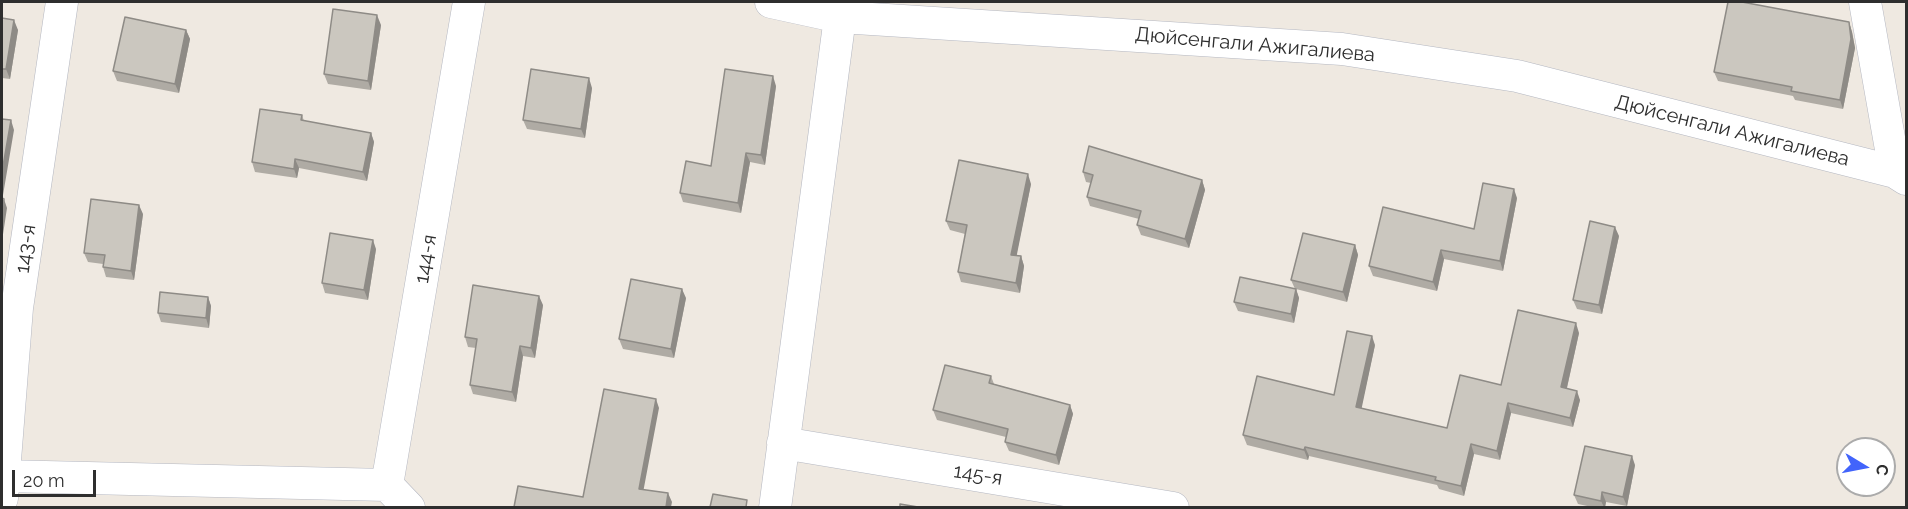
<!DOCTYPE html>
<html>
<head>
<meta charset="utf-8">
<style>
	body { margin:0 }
	#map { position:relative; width:1908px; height:509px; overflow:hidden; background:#efe9e1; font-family:Raleway,sans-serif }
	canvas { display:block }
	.frame { position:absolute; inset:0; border:3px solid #2e2e2e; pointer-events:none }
	.north { position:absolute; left:1836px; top:437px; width:60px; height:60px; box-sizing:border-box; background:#fff; border:2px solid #ababab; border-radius:50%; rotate:100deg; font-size:16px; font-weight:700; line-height:24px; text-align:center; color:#2e2e2e }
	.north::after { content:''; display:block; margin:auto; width:21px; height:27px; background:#4264fb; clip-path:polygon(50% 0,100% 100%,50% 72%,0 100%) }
	.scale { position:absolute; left:12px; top:470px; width:84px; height:27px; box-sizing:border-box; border:3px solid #2e2e2e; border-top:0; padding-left:8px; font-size:18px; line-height:21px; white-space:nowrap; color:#2e2e2e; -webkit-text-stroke:4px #fff; paint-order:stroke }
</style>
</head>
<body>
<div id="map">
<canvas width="1908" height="509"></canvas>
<div class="frame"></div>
<div class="north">С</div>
<div class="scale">20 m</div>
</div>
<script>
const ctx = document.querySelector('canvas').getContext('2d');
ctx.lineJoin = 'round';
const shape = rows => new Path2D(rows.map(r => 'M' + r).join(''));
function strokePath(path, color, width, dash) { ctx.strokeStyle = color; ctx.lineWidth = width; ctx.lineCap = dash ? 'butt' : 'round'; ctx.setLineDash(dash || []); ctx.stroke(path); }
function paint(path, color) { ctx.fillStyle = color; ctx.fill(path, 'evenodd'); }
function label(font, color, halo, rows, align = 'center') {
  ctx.font = font + ' Raleway,sans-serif'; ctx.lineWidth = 4.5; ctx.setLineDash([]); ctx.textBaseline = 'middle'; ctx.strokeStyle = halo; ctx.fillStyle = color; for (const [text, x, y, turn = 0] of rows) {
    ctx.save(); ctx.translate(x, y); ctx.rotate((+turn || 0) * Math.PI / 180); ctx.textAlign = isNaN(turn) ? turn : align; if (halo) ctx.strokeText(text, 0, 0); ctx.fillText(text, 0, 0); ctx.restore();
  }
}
const street = shape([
	[771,2,840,17,1342,49,1517,76,1895,172,1906,179],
	[1865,2,1895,172],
	[783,443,1173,508],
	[2,476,387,485],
	[2,498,17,308,62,2],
	[409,508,387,485,469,2],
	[775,508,840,17]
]);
const wall = shape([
	[2,18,18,30,10,79,2,78],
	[1849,22,1852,32,1855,48,1843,109,1795,100,1793,96,1718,81,1714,72],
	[381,25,371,90,328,84,324,74],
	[186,30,190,39,179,93,117,81,113,71],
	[776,86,765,165,750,162,741,213,683,202,680,193,711,166],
	[592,88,585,138,527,129,523,120],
	[302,115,304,121,371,133,374,142,367,181,299,168,297,178,255,172,252,162],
	[1083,172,1202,180,1205,190,1189,248,1141,235,1137,225,1139,219,1090,206,1087,197,1091,183,1086,182],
	[1031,184,1016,256,1021,256,1024,266,1020,293,961,282,958,272,965,234,950,230,946,221],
	[1517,198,1503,271,1444,259,1437,291,1373,276,1369,266,1474,229],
	[143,214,134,280,106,277,103,267,103,264,88,262,84,253],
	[1619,236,1602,314,1577,309,1573,300],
	[1355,245,1358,255,1347,302,1296,289,1299,298,1294,323,1238,311,1234,302,1295,289,1291,280],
	[376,249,368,300,325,293,322,283],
	[208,297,211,306,209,328,161,322,158,313],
	[686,298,674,358,623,349,619,339],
	[543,305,535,358,523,356,516,402,473,394,470,385,476,348,468,347,465,337],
	[1579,333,1567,388,1580,400,1573,427,1511,413,1500,460,1474,454,1464,496,1439,489,1437,485,1309,456,1308,460,1247,445,1243,435,1334,395,1375,345,1361,408,1447,428,1501,385],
	[991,376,994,384,1070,405,1073,414,1059,465,1009,451,1005,442,1006,437,937,420,933,410],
	[1635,465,1627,506,1606,502,1605,507,1592,507,1578,504,1574,495]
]);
const shadedWall = shape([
	[377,15,381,25,371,90,368,81],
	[14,20,18,30,10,79,6,69],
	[1849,22,1852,32,1855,48,1843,109,1840,100],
	[186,30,190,39,179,93,175,84],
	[773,76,776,86,765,165,761,155],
	[589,78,592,88,585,138,581,129],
	[11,120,14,130,2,201,2,172],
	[371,133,374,142,367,181,363,172],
	[746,153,750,162,741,213,738,203],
	[295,159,299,168,297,178,294,169],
	[1028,174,1031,184,1015,264,1011,255],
	[1202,180,1205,190,1189,248,1185,239],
	[1514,189,1517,198,1503,271,1500,261],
	[4,199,7,208,2,241,2,212],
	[139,205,143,214,134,280,131,271],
	[1615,227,1619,236,1602,314,1599,305],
	[373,240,376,249,368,300,364,290],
	[1355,245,1358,255,1347,302,1343,292],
	[1441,250,1444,259,1437,291,1433,282],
	[1021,256,1024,266,1020,293,1016,283],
	[682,289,686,298,674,358,671,349],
	[1296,289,1299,298,1294,323,1291,314],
	[539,296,543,305,535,358,531,348],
	[208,297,211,306,209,328,206,318],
	[1576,323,1579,333,1565,396,1561,387],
	[1372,336,1375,345,1360,416,1356,407],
	[520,346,523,356,516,402,512,392],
	[1577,391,1580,400,1573,427,1570,418],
	[656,399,659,408,642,498,639,489],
	[1508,403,1511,413,1500,460,1497,451],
	[1070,405,1073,414,1059,465,1056,455],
	[1471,444,1474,454,1464,496,1461,486],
	[1305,447,1309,456,1308,460,1304,450],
	[1632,456,1635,465,1627,506,1623,497],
	[1602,492,1606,502,1605,507,1604,507,1601,501],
	[668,493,672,502,671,507,666,507]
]);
const building = shape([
	[1728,2,1742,2,1849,22,1851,39,1840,100,1791,91,1792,87,1714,72,1728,2],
	[333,9,377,15,368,81,324,74,333,9],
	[125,17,186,30,175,84,113,71,125,17],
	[2,18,14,20,6,69,2,69,2,18],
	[531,69,589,78,581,129,523,120,531,69],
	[725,69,773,76,761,155,746,153,738,203,680,193,686,161,711,166,725,69],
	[260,109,302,115,301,120,371,133,363,172,295,159,294,169,252,162,260,109],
	[2,119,11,120,2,172,2,119],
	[1089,146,1202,180,1185,239,1137,225,1141,211,1087,197,1093,175,1083,172,1089,146],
	[959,160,1028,174,1011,255,1021,256,1016,283,958,272,967,225,946,221,959,160],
	[1483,183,1514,189,1500,261,1441,250,1433,282,1369,266,1383,207,1474,229,1483,183],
	[2,198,4,199,2,212,2,198],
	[91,199,139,205,131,271,103,267,105,255,84,253,91,199],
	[1590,221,1615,227,1599,305,1573,300,1590,221],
	[330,233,373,240,364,290,322,283,330,233],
	[1303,233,1355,245,1343,292,1291,280,1303,233],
	[1240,277,1296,289,1291,314,1234,302,1240,277],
	[631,279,682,289,671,349,619,339,631,279],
	[473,285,539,296,531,348,520,346,512,392,470,385,477,339,465,337,473,285],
	[160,292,208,297,206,318,158,313,160,292],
	[1518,310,1576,323,1561,387,1577,391,1570,418,1508,403,1497,451,1471,444,1461,486,1435,480,1436,477,1305,447,1304,450,1243,435,1257,376,1334,395,1347,331,1372,336,1356,407,1447,428,1460,375,1501,385,1518,310],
	[945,365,991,376,989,383,1070,405,1056,455,1005,442,1008,429,933,410,945,365],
	[604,389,656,399,639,489,668,493,666,507,514,507,518,486,583,497,604,389],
	[1585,446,1632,456,1623,497,1602,492,1601,501,1574,495,1585,446],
	[713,494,747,500,746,507,710,507,713,494],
	[900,504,918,507,900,507,900,504]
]);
const streetNames = [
	["Дюйсенгали Ажигалиева",1255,45,5],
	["Дюйсенгали Ажигалиева",1732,131,14],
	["143-я",26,249,-82],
	["144-я",426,259,-80],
	["145-я",978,475,9]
];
strokePath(street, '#b4b7c1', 33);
strokePath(street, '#fff', 32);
paint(wall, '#afaba4');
paint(shadedWall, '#8e8b86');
paint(building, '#cbc7bf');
strokePath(building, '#8e8b86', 1.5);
label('20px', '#2e2e2e', '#fff', streetNames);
</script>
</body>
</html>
